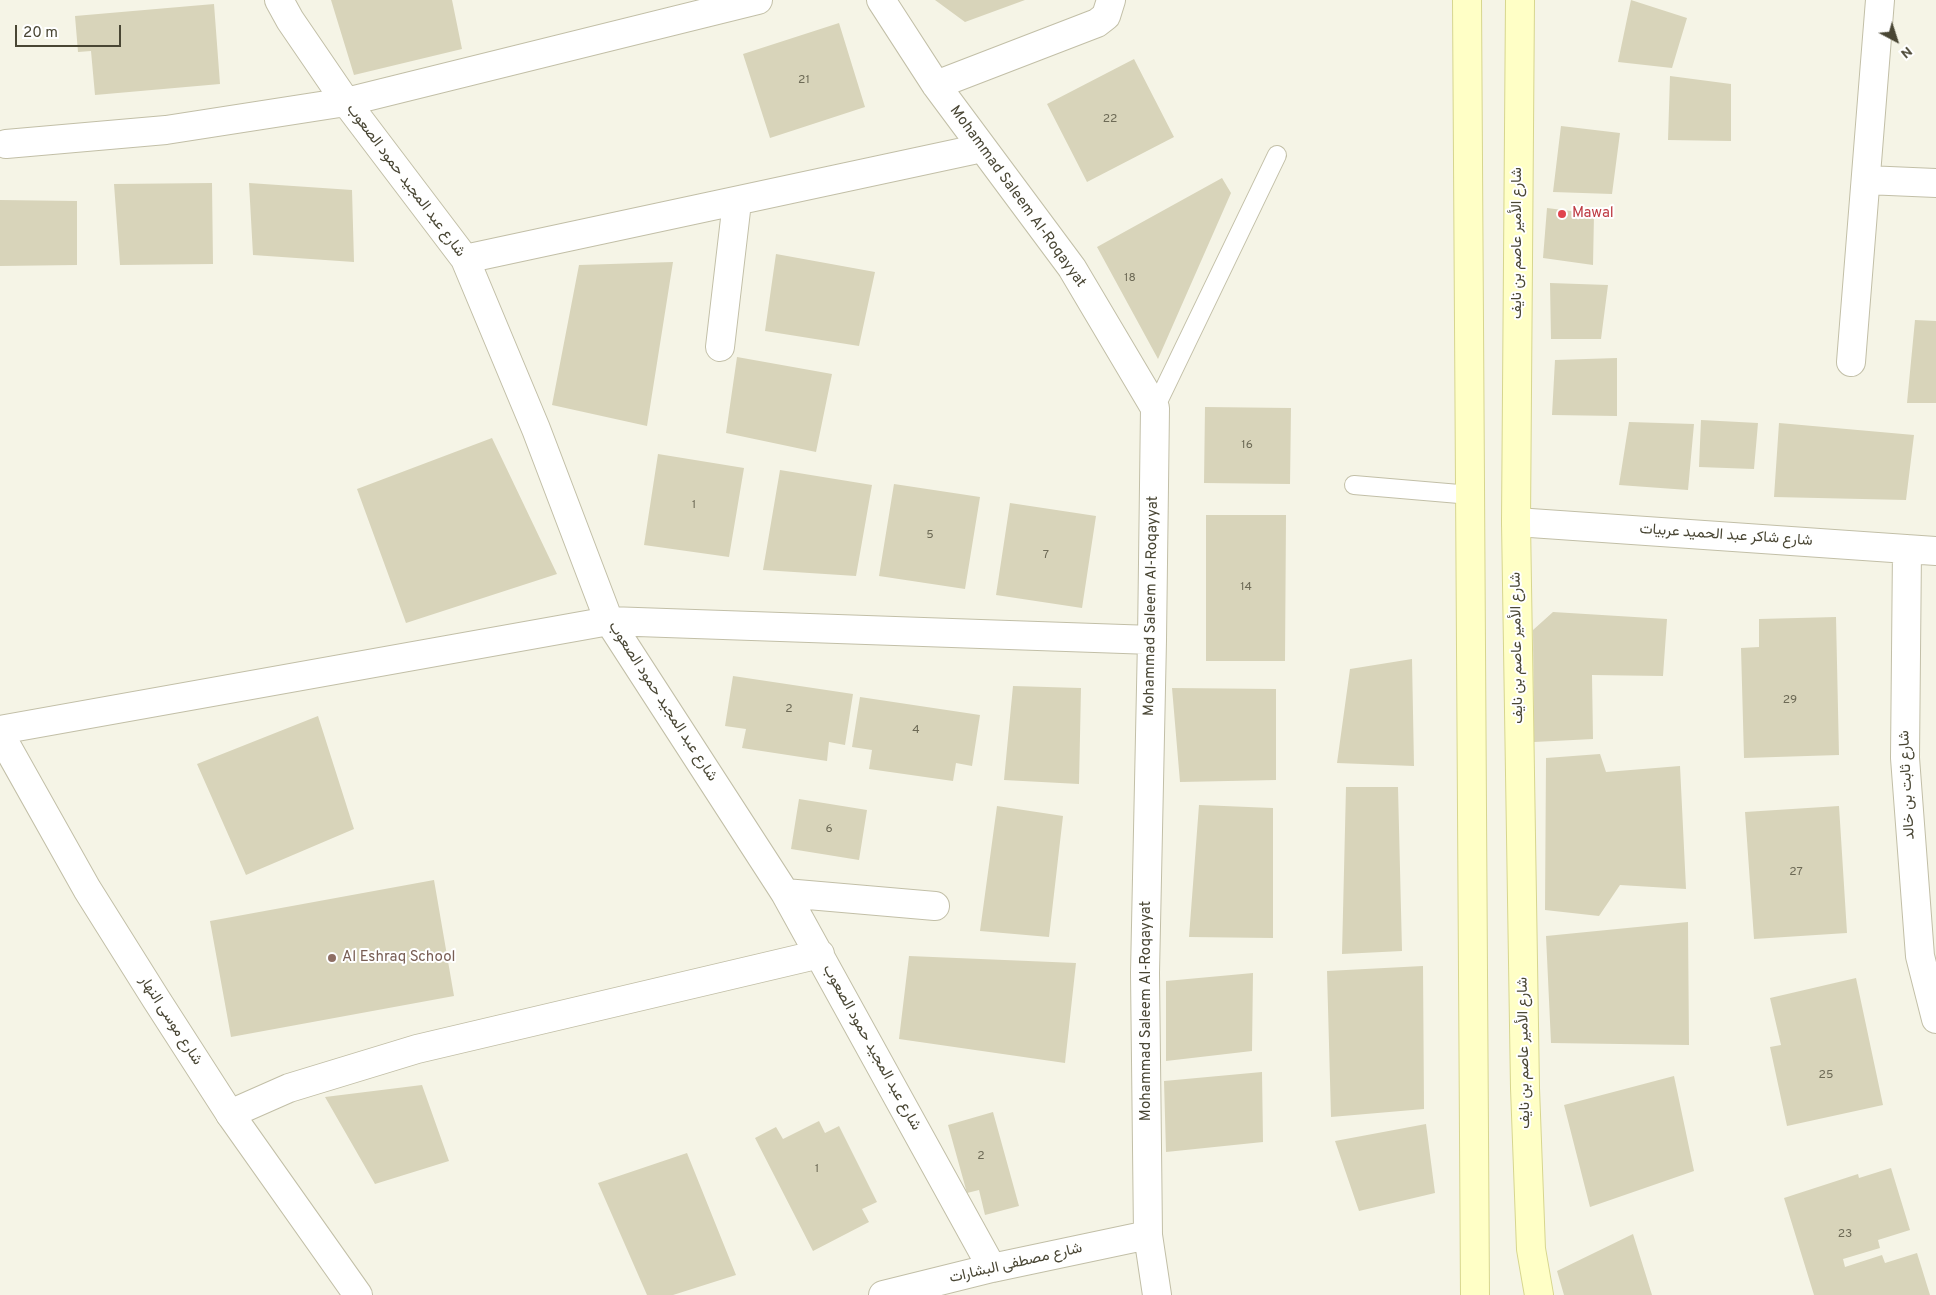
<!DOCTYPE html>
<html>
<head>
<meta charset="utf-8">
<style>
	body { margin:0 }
	#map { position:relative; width:1936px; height:1295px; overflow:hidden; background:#f5f4e6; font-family:Overpass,sans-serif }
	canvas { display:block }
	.north { position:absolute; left:1871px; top:15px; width:50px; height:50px; -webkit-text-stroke:4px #fff; paint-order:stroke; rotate:140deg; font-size:14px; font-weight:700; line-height:20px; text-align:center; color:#494634 }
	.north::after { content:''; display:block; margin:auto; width:18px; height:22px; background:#494634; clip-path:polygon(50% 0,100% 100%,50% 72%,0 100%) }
	.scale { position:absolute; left:15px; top:25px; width:106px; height:22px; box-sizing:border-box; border:2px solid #494634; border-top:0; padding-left:6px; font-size:15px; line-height:18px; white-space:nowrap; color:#494634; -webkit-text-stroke:4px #fff; paint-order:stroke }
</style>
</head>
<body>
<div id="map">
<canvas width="1936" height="1295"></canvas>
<div class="north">N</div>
<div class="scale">20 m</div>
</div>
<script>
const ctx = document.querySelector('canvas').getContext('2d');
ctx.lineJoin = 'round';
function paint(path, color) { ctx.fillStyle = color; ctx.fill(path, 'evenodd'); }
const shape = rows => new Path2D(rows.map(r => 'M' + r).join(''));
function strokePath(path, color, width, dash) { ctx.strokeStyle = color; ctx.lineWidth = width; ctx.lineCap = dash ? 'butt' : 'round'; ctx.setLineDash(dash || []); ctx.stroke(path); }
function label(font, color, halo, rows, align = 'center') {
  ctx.font = font + ' Overpass,Vazirmatn,sans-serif'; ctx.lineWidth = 4; ctx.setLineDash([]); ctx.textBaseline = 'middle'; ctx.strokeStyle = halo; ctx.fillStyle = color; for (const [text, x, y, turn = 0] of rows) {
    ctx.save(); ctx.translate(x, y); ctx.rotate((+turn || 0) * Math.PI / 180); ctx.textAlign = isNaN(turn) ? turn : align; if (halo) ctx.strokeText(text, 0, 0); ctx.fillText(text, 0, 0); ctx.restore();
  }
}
const building = shape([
	[331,0,452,0,462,49,354,75],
	[935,0,1025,0,965,22],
	[1631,0,1687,18,1672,68,1618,62],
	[214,4,220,84,95,95,91,51,78,52,75,16],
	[839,23,865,107,770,138,743,54],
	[1134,59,1174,137,1087,182,1047,104],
	[1670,76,1731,84,1731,141,1668,140],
	[1561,126,1620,133,1612,194,1553,192],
	[1222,178,1231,193,1158,359,1097,247],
	[212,183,213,264,120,265,114,184],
	[249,183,352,190,354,262,253,255],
	[0,200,77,201,77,265,0,266],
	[1547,208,1594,214,1593,265,1543,258],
	[776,254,875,272,859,346,765,331],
	[673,262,647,426,552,405,579,265],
	[1550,283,1608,285,1601,339,1551,339],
	[1915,320,1936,321,1936,403,1907,403],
	[737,357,832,374,816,452,726,433],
	[1617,358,1617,416,1552,415,1555,360],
	[1205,407,1291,408,1290,484,1204,483],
	[1701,420,1758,423,1754,469,1699,467],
	[1629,422,1694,424,1688,490,1619,485],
	[1779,423,1914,435,1906,500,1774,497],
	[492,438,557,574,406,623,357,489],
	[658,454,744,468,729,557,644,545],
	[780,470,872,485,856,576,763,570],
	[894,484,980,497,965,589,879,576],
	[1010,503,1096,516,1082,608,996,595],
	[1206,515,1286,515,1285,661,1206,661],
	[1553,612,1667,619,1663,676,1592,675,1593,739,1534,742,1533,630],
	[1836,617,1839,755,1744,758,1741,648,1759,647,1759,619],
	[1412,659,1414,766,1337,763,1350,669],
	[733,676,853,694,845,745,829,742,827,761,742,748,746,729,725,726],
	[1013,686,1081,688,1079,784,1004,780],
	[1172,688,1276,689,1276,780,1180,782],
	[860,697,980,715,972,766,956,763,953,781,869,769,872,750,852,747],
	[318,716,354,829,246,875,197,764],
	[1600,754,1606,772,1680,766,1686,889,1620,885,1599,916,1545,910,1546,758],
	[1346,787,1398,787,1402,951,1342,954],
	[799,799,867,810,859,860,791,849],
	[1199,805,1273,808,1273,938,1189,937],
	[997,806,1063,816,1049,937,980,931],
	[1839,806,1847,933,1754,939,1745,812],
	[434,880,454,996,231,1037,210,921],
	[1688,922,1689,1045,1551,1043,1546,936],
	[909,956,1076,963,1065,1063,899,1039],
	[1423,966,1424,1109,1331,1117,1327,971],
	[1253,973,1252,1051,1166,1061,1166,981],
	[1856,978,1883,1105,1787,1126,1770,1047,1781,1045,1770,998],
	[1262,1072,1263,1142,1166,1152,1164,1081],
	[1674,1076,1694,1171,1590,1207,1564,1105],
	[422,1085,449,1161,375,1184,325,1097],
	[993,1112,1019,1206,985,1215,979,1190,967,1193,948,1125],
	[819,1121,825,1133,839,1126,877,1202,862,1209,869,1222,813,1251,755,1138,776,1127,783,1139],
	[1426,1124,1435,1193,1359,1211,1335,1141],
	[687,1153,736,1275,673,1295,647,1295,598,1183],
	[1891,1168,1910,1230,1878,1240,1880,1248,1843,1259,1845,1267,1882,1255,1885,1263,1917,1253,1930,1295,1814,1295,1784,1198,1858,1174,1859,1178],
	[1633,1234,1652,1295,1564,1295,1557,1271]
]);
const service = shape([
	[1155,408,1277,155],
	[1354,485,1471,495]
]);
const minor = shape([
	[279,0,290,20,346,102,465,259,536,429,609,621,785,893,992,1268],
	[881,0,936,85,1072,268,1155,408,1152,640,1145,973,1148,1235,1157,1295],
	[936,85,1097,23,1106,16,1111,0],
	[6,144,166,130,346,102,758,0],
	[1866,180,1936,183],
	[465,259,982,148],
	[720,347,737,202],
	[1851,362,1880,0],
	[1516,522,1936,551],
	[1907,549,1905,758,1920,956,1936,1019],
	[0,730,609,621,1152,640],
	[785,893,935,906],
	[230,1114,289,1088,417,1049,820,954],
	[883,1295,992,1268,1148,1235]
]);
const tertiary = shape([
	[0,734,87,889,156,999,230,1114,358,1295]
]);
const secondary = shape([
	[1467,0,1475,1295],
	[1520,0,1516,522,1525,1088,1531,1249,1539,1295]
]);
const markers = [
	[1562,214,5,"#e0444e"],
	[332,958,5,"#8d6e63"]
];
const numberNames = [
	["21",804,81],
	["22",1110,120],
	["18",1130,279],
	["16",1247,446],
	["1",694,506],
	["5",930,536],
	["7",1046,556],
	["14",1246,588],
	["29",1790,701],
	["2",789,710],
	["4",916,731],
	["6",829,830],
	["27",1796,873],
	["25",1826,1076],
	["2",981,1157],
	["1",817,1170],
	["23",1845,1235]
];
const streetNames = [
	["شارع عبد المجيد حمود الصعوب",405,181,53],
	["Mohammad Saleem Al-Roqayyat",1017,197,54],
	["شارع الأمير عاصم بن نايف",1518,243,-90],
	["شارع شاكر عبد الحميد عربيات",1726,536,4],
	["Mohammad Saleem Al-Roqayyat",1152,606,-89],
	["شارع الأمير عاصم بن نايف",1518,648,-91],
	["شارع عبد المجيد حمود الصعوب",662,702,57],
	["شارع ثابت بن خالد",1908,785,-93],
	["Mohammad Saleem Al-Roqayyat",1147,1011,-90],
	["شارع موسى النهار",170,1021,57],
	["شارع عبد المجيد حمود الصعوب",871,1048,61],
	["شارع الأمير عاصم بن نايف",1525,1053,-91],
	["شارع مصطفى البشارات",1016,1264,-13]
];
const healthNames = [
	["Mawal",1572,214]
];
const educationNames = [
	["Al Eshraq School",342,958]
];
paint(building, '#d8d4ba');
strokePath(service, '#c2bfa7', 20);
strokePath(minor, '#c2bfa7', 30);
strokePath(tertiary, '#c2bfa7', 30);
strokePath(secondary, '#d7d68e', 30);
strokePath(service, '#fff', 18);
strokePath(minor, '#fff', 28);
strokePath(tertiary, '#fff', 28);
strokePath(secondary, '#ffffc6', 28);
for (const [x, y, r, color] of markers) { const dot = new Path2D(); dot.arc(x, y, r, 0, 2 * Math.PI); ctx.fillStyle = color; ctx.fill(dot); strokePath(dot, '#fff', 2); }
label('12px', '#6d6a56', null, numberNames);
label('15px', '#494634', '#fff', streetNames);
label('15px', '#be3a42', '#fff', healthNames, 'left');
label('15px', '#785e54', '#fff', educationNames, 'left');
</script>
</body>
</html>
